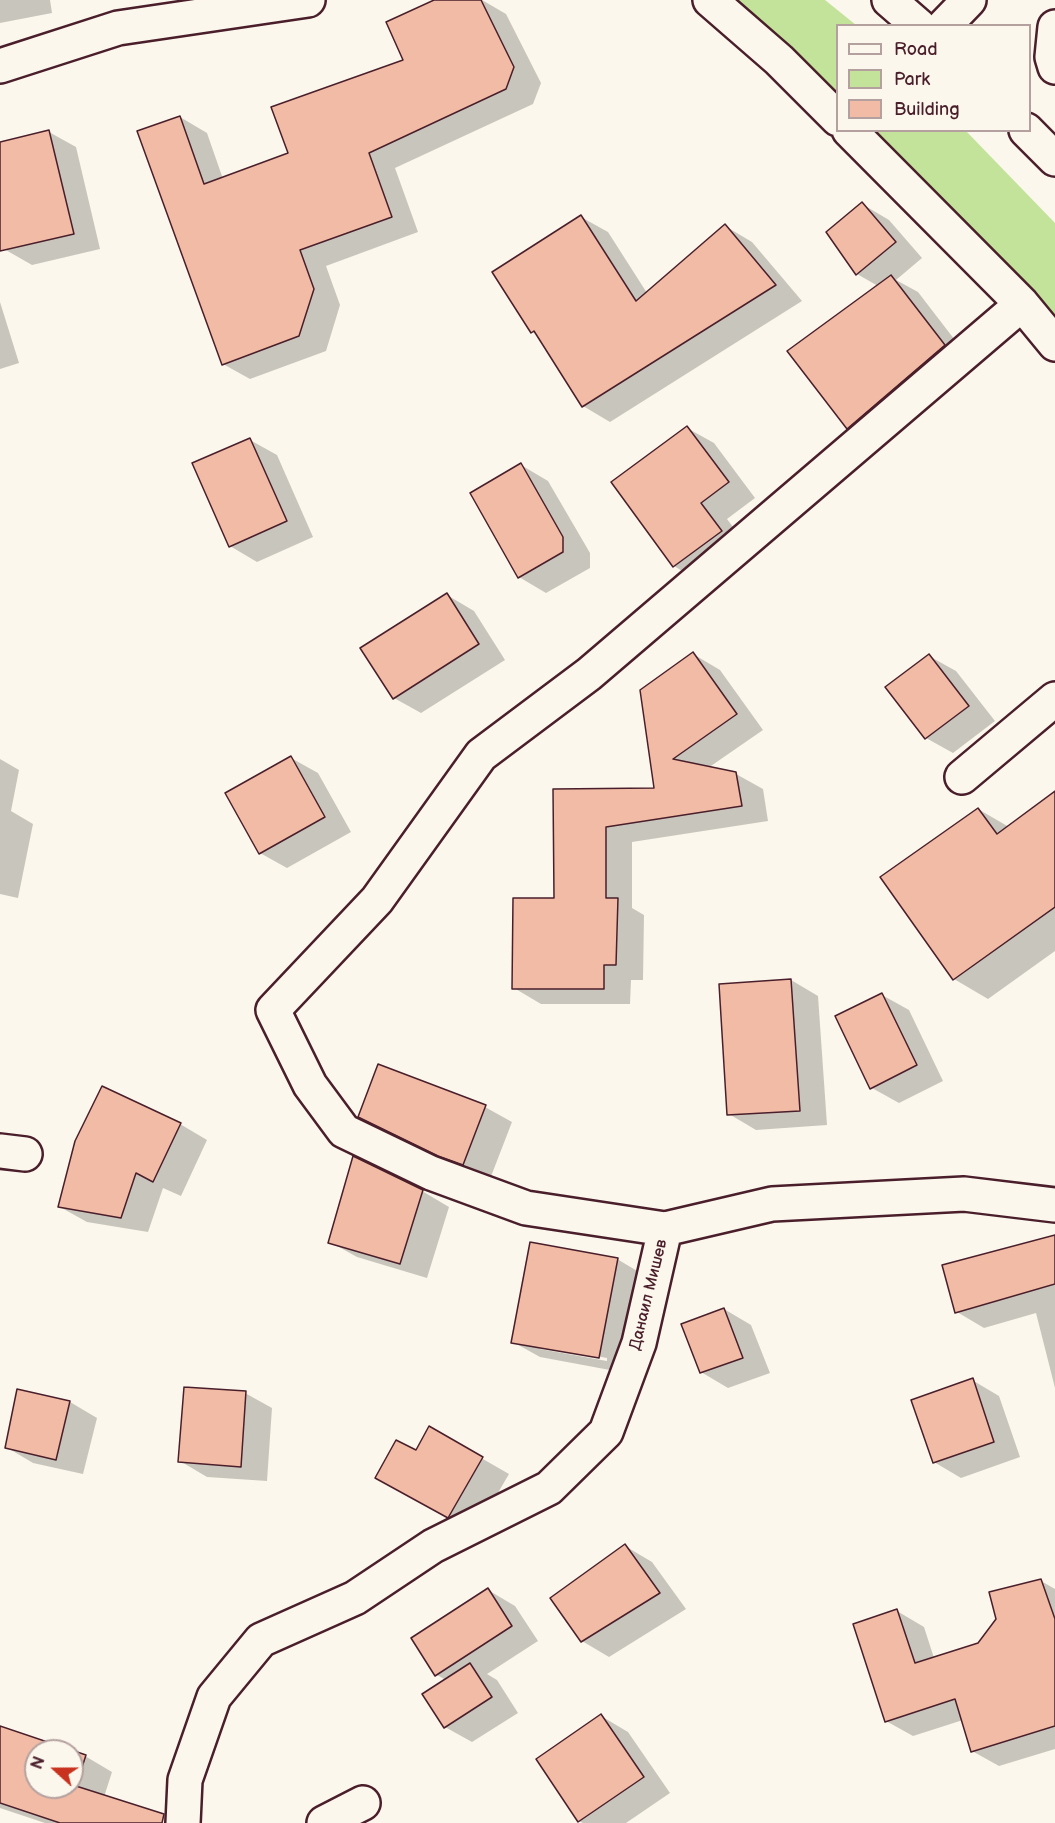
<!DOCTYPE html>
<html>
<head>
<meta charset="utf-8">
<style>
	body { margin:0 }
	#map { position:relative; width:1055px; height:1823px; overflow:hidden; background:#fbf7ec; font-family:"Balsamiq Sans",sans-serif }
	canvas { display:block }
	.legend { position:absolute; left:836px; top:24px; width:195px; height:108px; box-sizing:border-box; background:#fbf7ec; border:2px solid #b4a19f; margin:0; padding:8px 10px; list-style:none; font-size:18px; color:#4a1f2b }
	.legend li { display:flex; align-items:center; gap:12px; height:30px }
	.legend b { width:30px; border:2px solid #b4a19f }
	.north { position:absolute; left:24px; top:1739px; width:60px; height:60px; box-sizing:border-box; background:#fbf7ec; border:2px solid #b4a19f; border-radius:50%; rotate:291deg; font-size:16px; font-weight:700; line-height:24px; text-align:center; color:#4a1f2b }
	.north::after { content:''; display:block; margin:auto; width:21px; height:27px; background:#c8321e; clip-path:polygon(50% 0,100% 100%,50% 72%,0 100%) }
</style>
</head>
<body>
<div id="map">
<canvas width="1055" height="1823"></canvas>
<ul class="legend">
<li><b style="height:8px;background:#fbf7ec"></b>Road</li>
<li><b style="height:16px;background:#c3e39b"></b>Park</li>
<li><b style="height:16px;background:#f1bba5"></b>Building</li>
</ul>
<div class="north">N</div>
</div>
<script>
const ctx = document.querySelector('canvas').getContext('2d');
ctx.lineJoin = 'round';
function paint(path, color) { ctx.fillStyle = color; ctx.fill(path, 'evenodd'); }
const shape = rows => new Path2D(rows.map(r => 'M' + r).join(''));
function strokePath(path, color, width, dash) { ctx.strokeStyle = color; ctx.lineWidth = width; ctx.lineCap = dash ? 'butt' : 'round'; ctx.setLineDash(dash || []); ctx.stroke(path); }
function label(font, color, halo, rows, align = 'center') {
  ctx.font = font + ' "Balsamiq Sans",sans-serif'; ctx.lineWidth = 4.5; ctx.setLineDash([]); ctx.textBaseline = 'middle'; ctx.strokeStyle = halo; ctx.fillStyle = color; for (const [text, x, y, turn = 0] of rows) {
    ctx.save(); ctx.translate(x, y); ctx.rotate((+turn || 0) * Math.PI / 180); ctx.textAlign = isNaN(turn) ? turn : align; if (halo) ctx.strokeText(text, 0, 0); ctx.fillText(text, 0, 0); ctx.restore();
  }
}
const green = shape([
	[710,0,825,0,856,25,838,26,837,119],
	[849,131,966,131,1055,223,1055,344]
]);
const shadow = shape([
	[0,0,50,0,52,13,0,23],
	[438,0,482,0,506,14,541,83,533,104,395,168,418,232,326,266,340,305,326,351,250,379,223,364,180,117,207,133,223,179,290,154,405,61],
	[49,132,76,147,100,249,32,265,4,249,0,230,0,143],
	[862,204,889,220,922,258,896,280,918,292,971,361,875,443,848,428,878,286,857,274,828,232],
	[581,217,608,232,647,293,725,226,752,242,802,301,610,422,583,406,539,336,532,332],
	[0,302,19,363,0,369],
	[687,428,714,443,755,498,727,519,748,547,701,582,674,566,613,482],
	[250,440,277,455,313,537,257,562,230,546],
	[521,465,548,481,590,553,590,568,546,593,519,577],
	[447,595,474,611,505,660,421,713,394,698],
	[693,654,720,670,763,730,708,768,736,774,763,789,768,821,632,842,632,908,644,915,643,980,631,980,630,1004,541,1004,514,988,556,899,554,790,655,790],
	[929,656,956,671,995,721,953,753,926,738],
	[291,758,318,773,351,832,287,868,260,853],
	[0,759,19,770,11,811,33,824,18,898,0,894],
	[1055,793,1055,951,988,999,954,979,978,809,1009,827],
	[791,980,818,996,827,1125,756,1130,729,1114],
	[882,995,909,1010,943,1081,899,1103,872,1088],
	[103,1088,180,1124,207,1140,181,1196,163,1188,148,1232,87,1222,60,1207],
	[485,1107,512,1122,490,1179,467,1171,387,1132,360,1116],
	[422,1191,449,1207,427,1278,357,1257,330,1242],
	[1055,1236,1055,1388,1036,1313,984,1328,957,1312,944,1267],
	[617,1259,644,1275,626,1373,540,1357,513,1342],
	[540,1346,607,1358,607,1361,540,1349],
	[724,1309,751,1325,770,1373,728,1388,701,1372],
	[972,1380,999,1396,1020,1457,961,1478,934,1462],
	[245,1393,272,1408,267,1481,207,1477,180,1461],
	[70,1402,97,1418,83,1474,33,1463,6,1447],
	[429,1428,509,1474,475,1532,404,1493,417,1452],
	[625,1546,652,1562,686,1609,609,1657,582,1641],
	[1041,1581,1055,1589,1055,1749,999,1766,972,1751,963,1720,913,1736,886,1721,897,1611,924,1627,934,1658,978,1645],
	[488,1590,515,1606,538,1641,487,1674,497,1680,518,1713,472,1742,445,1727,446,1680,437,1675],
	[601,1716,628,1732,670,1793,626,1823,583,1823,579,1821],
	[0,1728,70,1751,36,1751,36,1787,72,1787,72,1752,85,1756,112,1772,104,1797,160,1823,45,1823,0,1808]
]);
const building = shape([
	[434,0,481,0,514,67,506,89,369,153,392,217,300,250,314,289,299,336,222,365,137,131,180,116,204,184,288,153,271,107,403,60,386,22,434,0],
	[49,130,74,234,0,251,0,142,49,130],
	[862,202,896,242,856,275,826,232,862,202],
	[581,215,636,301,725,224,776,285,582,407,534,331,531,333,492,272,581,215],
	[891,275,945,345,847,429,787,351,891,275],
	[687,426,729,482,701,503,722,531,673,567,611,482,687,426],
	[250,438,287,521,229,547,192,463,250,438],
	[521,463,563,537,563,552,518,578,470,493,521,463],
	[447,593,479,644,393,699,360,648,447,593],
	[693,652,737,714,673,759,736,772,742,806,606,827,606,898,618,898,616,965,604,965,604,989,512,989,513,898,554,898,553,789,654,788,640,690,693,652],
	[929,654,969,706,925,739,885,687,929,654],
	[291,756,325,817,259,854,225,793,291,756],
	[1055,791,1055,907,953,980,880,877,978,808,997,834,1055,791],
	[791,979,800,1111,727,1115,719,984,791,979],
	[882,993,917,1065,870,1089,835,1016,882,993],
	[378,1064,486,1105,463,1165,438,1156,358,1117,378,1064],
	[102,1086,181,1123,153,1182,136,1173,121,1218,58,1207,75,1141,102,1086],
	[353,1156,423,1190,400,1264,328,1243,353,1156],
	[1055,1235,1055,1284,955,1313,942,1265,1055,1235],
	[530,1242,618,1258,599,1358,511,1343,530,1242],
	[724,1308,743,1358,700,1373,681,1324,724,1308],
	[973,1378,994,1442,933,1463,911,1400,973,1378],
	[184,1387,246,1391,241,1467,178,1462,184,1387],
	[17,1389,70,1401,56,1460,5,1448,17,1389],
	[429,1426,483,1457,448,1518,375,1478,396,1440,416,1450,429,1426],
	[625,1544,660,1593,581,1642,550,1598,625,1544],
	[1041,1579,1055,1619,1055,1726,971,1752,955,1699,885,1722,853,1624,897,1609,915,1663,978,1643,996,1619,989,1592,1041,1579],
	[488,1588,512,1626,435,1676,411,1638,488,1588],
	[470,1663,492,1697,444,1728,422,1694,470,1663],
	[601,1714,644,1777,578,1822,536,1759,601,1714],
	[0,1726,86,1755,76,1786,164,1814,162,1823,60,1823,0,1803,0,1726],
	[36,1751,72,1751,72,1787,36,1787,36,1751]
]);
const minor = shape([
	[710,0,779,60,838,119],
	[944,26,969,0],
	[0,66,118,28,308,0],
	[849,130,1022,304,1055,344],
	[962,777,1055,699],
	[0,1151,25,1154],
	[665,1229,526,1208,431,1173,344,1131,310,1085,273,1010,377,900,481,755,589,674,1022,304],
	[183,1823,185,1780,214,1697,261,1640,355,1598,433,1546,549,1488,606,1432,639,1343,665,1229,772,1204,964,1194,1055,1205],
	[324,1823,363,1803]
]);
const major = shape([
	[889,0,919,26],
	[1055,27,1052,57,1055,67],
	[1026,130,1055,159]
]);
const streetNames = [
	["Данаил Мишев",649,1295,-76]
];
paint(green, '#c3e39b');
paint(shadow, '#0003');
paint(building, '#f1bba5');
strokePath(building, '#4a1f2b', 1.5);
strokePath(minor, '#4a1f2b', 38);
strokePath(major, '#4a1f2b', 38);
strokePath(minor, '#fbf7ec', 33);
strokePath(major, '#fbf7ec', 33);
label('16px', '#4a1f2b', '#fbf7ec', streetNames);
</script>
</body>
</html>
